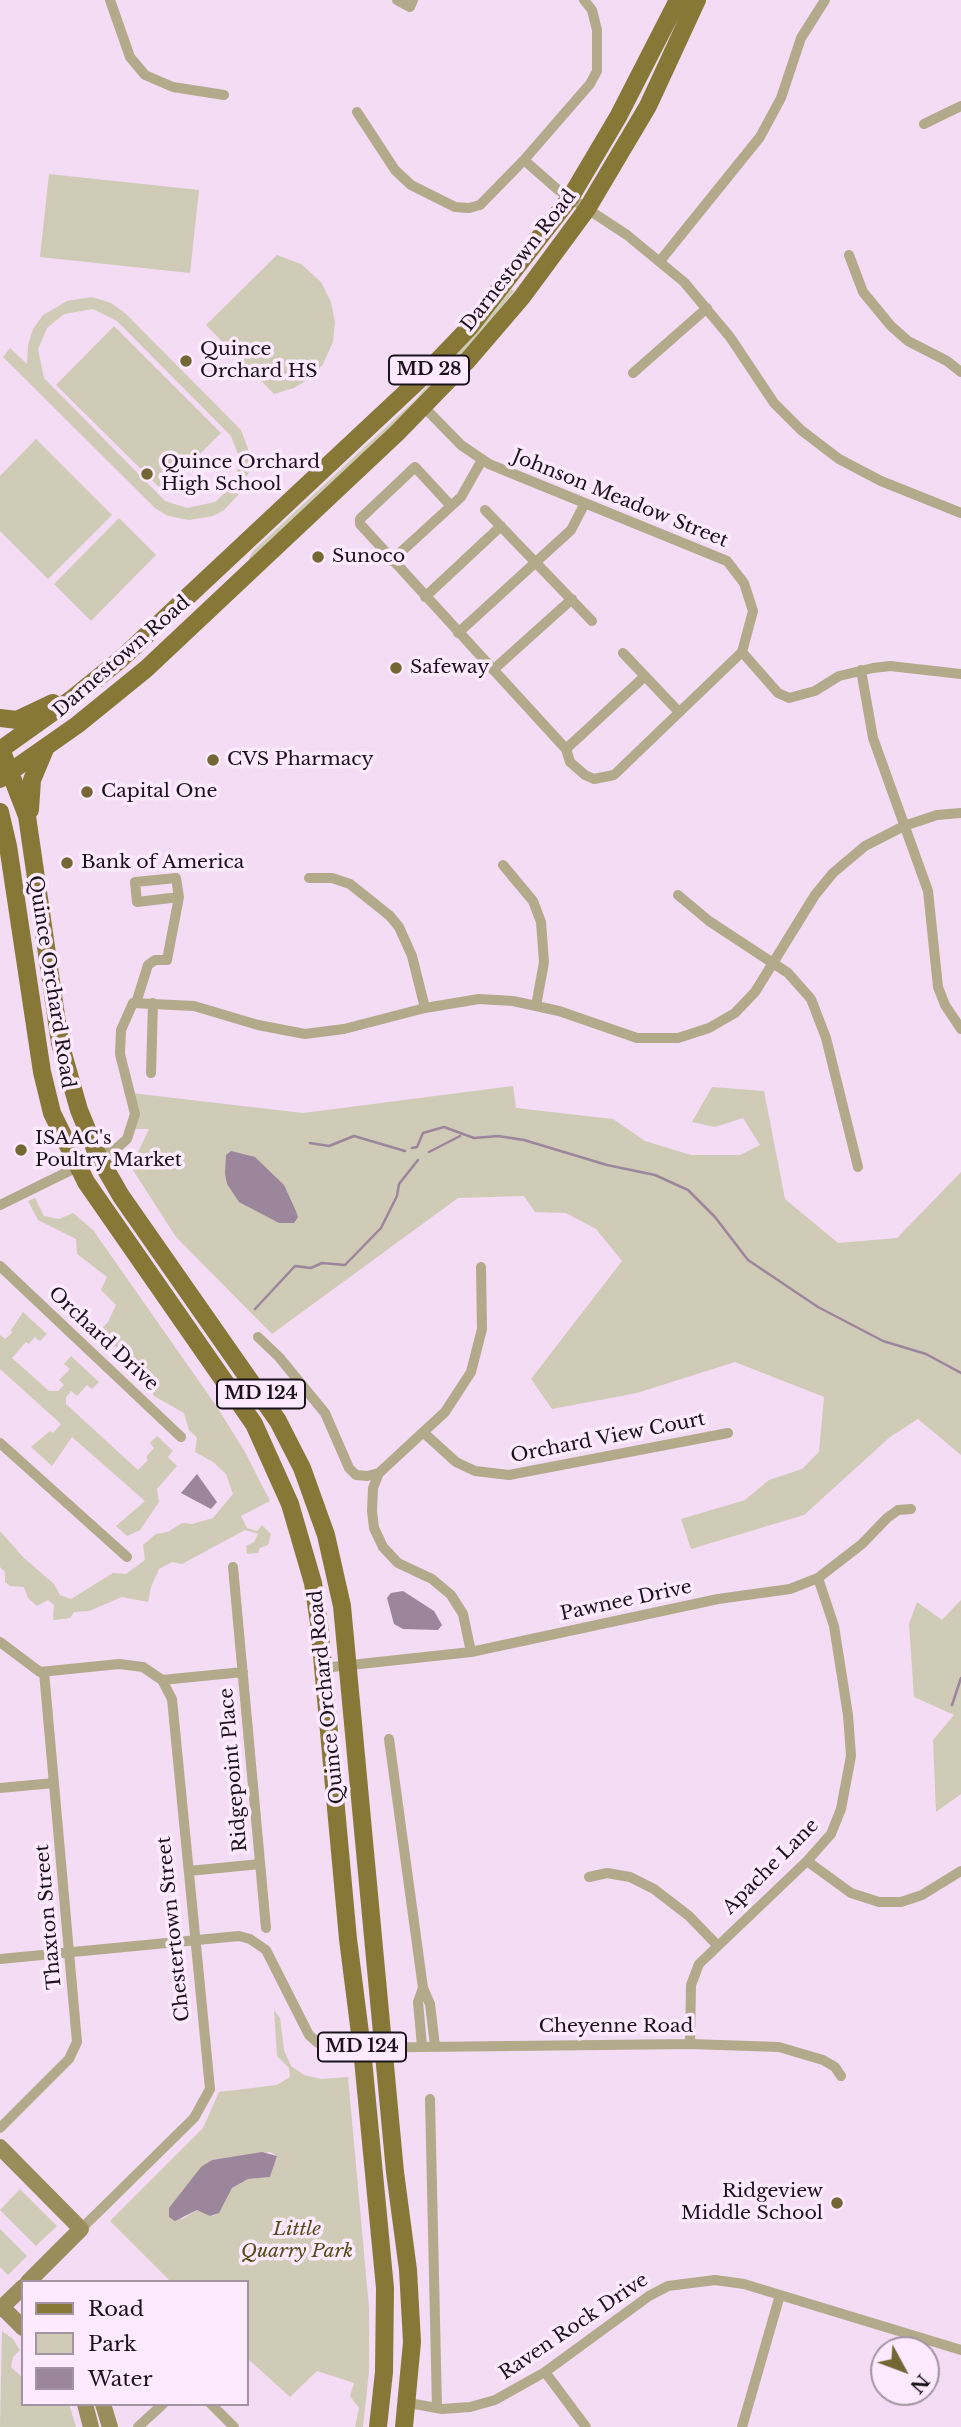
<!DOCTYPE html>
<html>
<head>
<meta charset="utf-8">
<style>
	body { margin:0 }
	#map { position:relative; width:961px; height:2427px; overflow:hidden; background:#f3dcf4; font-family:"Libre Baskerville",serif }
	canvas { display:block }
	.legend { position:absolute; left:21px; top:2280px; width:228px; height:126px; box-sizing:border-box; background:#fdeafe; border:2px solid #a394a4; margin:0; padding:9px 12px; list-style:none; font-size:21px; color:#1b131c }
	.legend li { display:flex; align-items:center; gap:14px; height:35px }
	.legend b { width:35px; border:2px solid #a394a4 }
	.north { position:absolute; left:870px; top:2336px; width:70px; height:70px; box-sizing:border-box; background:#fdeafe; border:2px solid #a394a4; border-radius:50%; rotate:131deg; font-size:19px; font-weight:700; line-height:28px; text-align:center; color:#1b131c }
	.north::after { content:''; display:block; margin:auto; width:24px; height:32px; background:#746734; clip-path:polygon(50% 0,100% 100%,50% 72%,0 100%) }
</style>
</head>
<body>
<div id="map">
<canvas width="961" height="2427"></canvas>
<ul class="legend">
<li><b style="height:9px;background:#887838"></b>Road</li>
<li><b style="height:19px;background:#d0cbb7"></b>Park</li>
<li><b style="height:19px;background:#9b869c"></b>Water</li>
</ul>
<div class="north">N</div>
</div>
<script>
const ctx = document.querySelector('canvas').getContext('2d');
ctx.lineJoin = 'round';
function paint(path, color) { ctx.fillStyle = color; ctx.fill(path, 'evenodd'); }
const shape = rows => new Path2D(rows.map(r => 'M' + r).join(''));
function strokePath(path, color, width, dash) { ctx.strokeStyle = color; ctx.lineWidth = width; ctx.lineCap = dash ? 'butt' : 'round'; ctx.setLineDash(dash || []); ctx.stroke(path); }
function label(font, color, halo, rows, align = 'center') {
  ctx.font = font + ' "Libre Baskerville",serif'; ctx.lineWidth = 7; ctx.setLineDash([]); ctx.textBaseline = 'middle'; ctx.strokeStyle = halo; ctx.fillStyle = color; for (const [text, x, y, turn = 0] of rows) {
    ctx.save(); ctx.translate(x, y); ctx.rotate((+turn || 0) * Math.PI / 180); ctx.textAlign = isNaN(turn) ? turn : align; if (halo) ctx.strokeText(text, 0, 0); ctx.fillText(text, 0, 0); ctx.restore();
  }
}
const green = shape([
	[49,174,199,190,190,273,40,257],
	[277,255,301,264,321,282,331,302,335,322,333,342,323,364,312,377,294,388,274,394,206,325],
	[511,289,514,291,480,335,415,405,248,561,253,551,415,400],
	[92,297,111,303,125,313,241,430,248,449,249,471,241,492,224,510,213,516,189,520,168,516,155,508,3,357,10,348,27,364,28,345,33,329,43,315,67,301],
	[93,309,117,321,231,436,238,454,238,469,228,490,215,502,187,508,165,501,44,378,38,349,47,328,64,314],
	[114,326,221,433,163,491,56,385],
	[36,439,112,515,48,579,0,531,0,476],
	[119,518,156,555,91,621,54,584],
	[513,1086,516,1108,613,1119,645,1141,691,1155,740,1155,760,1145,743,1118,715,1127,692,1122,712,1087,764,1091,785,1199,838,1243,897,1238,961,1172,961,1455,918,1419,890,1437,804,1515,691,1549,681,1519,745,1500,769,1480,802,1469,819,1452,824,1397,735,1362,637,1393,552,1409,531,1379,622,1261,596,1229,566,1213,535,1212,524,1196,458,1198,272,1334,176,1237,131,1167,149,1129,133,1129,131,1093,303,1113],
	[35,1198,44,1216,59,1219,73,1213,93,1230,217,1407,245,1452,270,1501,241,1516,247,1528,257,1531,262,1525,271,1534,268,1545,260,1548,258,1553,247,1554,246,1546,254,1542,258,1534,245,1530,182,1564,172,1562,159,1569,151,1587,148,1602,122,1597,89,1611,74,1612,70,1618,53,1620,54,1605,48,1600,37,1606,28,1598,24,1587,10,1586,5,1582,5,1572,0,1567,0,1531,23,1557,54,1584,60,1595,71,1599,113,1573,126,1574,145,1560,143,1545,156,1534,168,1532,182,1523,192,1524,213,1518,233,1494,226,1474,213,1462,195,1452,197,1438,189,1430,184,1413,154,1396,149,1382,135,1373,133,1361,118,1347,105,1346,92,1339,108,1322,116,1305,101,1290,107,1277,77,1254,76,1239,38,1220,28,1201],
	[23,1312,47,1334,40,1341,35,1337,29,1344,26,1342,12,1358,49,1391,58,1391,64,1385,59,1380,70,1369,64,1364,71,1356,99,1382,92,1389,87,1385,77,1396,71,1391,66,1397,66,1404,138,1470,148,1460,146,1457,154,1448,150,1443,157,1436,173,1451,168,1457,177,1466,157,1489,159,1502,140,1530,127,1536,116,1526,145,1501,72,1437,52,1466,31,1447,50,1431,53,1433,61,1424,0,1369,0,1335,5,1339,12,1333,11,1330],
	[961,1600,961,1794,936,1812,933,1740,954,1715,914,1697,909,1624,917,1602,942,1620],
	[274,2010,280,2018,284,2050,291,2066,304,2075,321,2079,348,2077,369,2308,369,2371,363,2427,355,2427,359,2408,350,2396,354,2383,317,2371,290,2397,247,2358,247,2282,171,2282,110,2221,203,2128,219,2092,277,2085,290,2077,289,2068,277,2056],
	[270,2152,277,2156,270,2177,248,2179,232,2188,214,2216,197,2210,181,2220,212,2160],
	[20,2189,57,2226,36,2246,0,2210],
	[0,2229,27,2256,8,2275,0,2267],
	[2,2331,13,2339,20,2350,13,2357,11,2367,23,2378,23,2404,69,2404,76,2427,0,2427]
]);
const water = shape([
	[231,1151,255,1157,284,1185,296,1211,298,1217,294,1223,279,1223,239,1202,227,1184,225,1174,226,1155],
	[197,1474,217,1502,211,1509,181,1493],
	[403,1591,434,1611,442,1625,438,1630,403,1629,394,1624,387,1598,391,1593],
	[262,2152,277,2156,270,2177,248,2179,232,2188,219,2213,210,2216,197,2210,175,2221,169,2217,169,2208,201,2167,212,2160]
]);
const stream = shape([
	[310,1143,329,1146,354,1136,405,1151],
	[412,1148,417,1147,423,1133,444,1127,474,1138,498,1136,524,1140,607,1165,655,1175,688,1190,715,1217,748,1260,818,1307,883,1341,926,1354,961,1373],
	[429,1152,460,1136],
	[255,1309,295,1266,311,1268,322,1263,345,1265,381,1228,397,1196,399,1184,418,1160],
	[952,1705,961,1678]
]);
const street = shape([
	[110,0,130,57,145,75,173,87,224,95],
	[397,0,410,7,413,0],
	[357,112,395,170,411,185,455,207,469,208,480,205,524,160,590,84,597,71,597,30,592,10,584,0],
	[924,124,961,106],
	[524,160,557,189,627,235,684,282,730,337,774,403,801,430,839,459,881,481,961,513],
	[849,255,863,292,891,326,908,341,947,361,961,372],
	[660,261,760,137,781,98,801,38,825,0],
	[633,373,707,308],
	[424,407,461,445,489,464,727,561,744,583,753,611,742,652,614,775,594,779,585,775,570,762,566,749,360,524,360,519,415,467,451,506],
	[485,510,592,621],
	[391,561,461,497,482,460],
	[425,597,501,526],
	[458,633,571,530,585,503],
	[742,652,778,693,789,698,815,691,839,676,873,668,890,666,961,674],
	[623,653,679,712],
	[493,670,572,599],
	[861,670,873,738,928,891,938,987,945,1005,961,1029],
	[566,749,645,676],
	[503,865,533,901,541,922,544,962,536,1006],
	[309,878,332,878,350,884,390,916,399,927,412,956,425,1008],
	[678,895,709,921,788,973,811,999,826,1038,858,1167],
	[136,1003,148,965,155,960,167,960,179,897,176,878,135,882,137,902,179,897],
	[151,1073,153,1003],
	[0,1205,118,1147,127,1139,135,1114,120,1054,121,1030,133,1003,194,1006,258,1025,305,1034,344,1029,425,1008,479,999,513,1001,559,1011,637,1038,678,1038,709,1028,735,1013,755,992,815,895,833,873,865,846,904,826,937,815,961,813],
	[0,1266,181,1437],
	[258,1337,279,1357,325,1413,349,1468,356,1475,367,1476,379,1473],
	[424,1433,456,1462,475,1471,509,1475,728,1433],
	[0,1443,127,1557],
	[233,1567,266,1928],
	[0,1642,40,1672,119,1664,143,1667,162,1680,172,1699,210,2089,194,2118,81,2229],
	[471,1652,463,1614,451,1595,432,1579,398,1563,383,1547,374,1528,372,1511,373,1488,379,1473,445,1412,471,1372,482,1329,481,1267],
	[323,1668,471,1652,718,1599,790,1589,818,1578,862,1544,887,1518,898,1510,911,1509],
	[162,1680,243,1672],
	[389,1739,423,1988,430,2004,435,2046],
	[0,1788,54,1783],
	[807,1861,851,1893,879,1902,901,1902,922,1895,961,1871],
	[189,1871,260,1864],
	[589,1877,607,1873,630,1877,654,1889,689,1916,717,1945],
	[0,1959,239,1936,250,1939,266,1950,309,2035,318,2043,332,2048,690,2044,779,2047,823,2060,835,2067,841,2076],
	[690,2044,691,1985,699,1964,807,1861,831,1834,841,1809,851,1756,848,1715,834,1626,818,1578],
	[422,2046,418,2002,423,1988],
	[430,2099,437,2408],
	[0,2128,69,2059,77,2042,44,1672],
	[545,2372,586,2427],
	[409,2403,442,2409,470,2407,495,2400,545,2372,649,2296,668,2286,715,2280,744,2284,961,2350],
	[211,2404,234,2427],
	[138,2427,163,2404],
	[742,2427,780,2295]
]);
const secondary = shape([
	[0,2147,81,2229,28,2282],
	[2,2307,23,2328],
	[0,2309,23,2287],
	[85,2404,91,2427],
	[103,2404,110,2427]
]);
const primary = shape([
	[0,718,17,720,53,703],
	[1,749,27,816,60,1043,79,1110,98,1156,121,1196,278,1421,302,1468,326,1535,342,1606,395,2172,408,2270,412,2342,404,2427],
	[0,750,73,698,121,659,418,381,470,327,570,198,618,117,678,0],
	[0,779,77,725,146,669,397,433,468,360,522,297,587,209,648,106,697,0],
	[30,810,32,780,45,749],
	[0,812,8,846,42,1072,52,1113,86,1182,254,1424,290,1504,313,1583,319,1623,348,1939,362,2049,385,2288,384,2372,378,2427]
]);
const markers = [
	[186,361,7,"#746734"],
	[147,474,7,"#746734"],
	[318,557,7,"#746734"],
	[396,668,7,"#746734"],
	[213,760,7,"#746734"],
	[87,792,7,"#746734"],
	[67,863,7,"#746734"],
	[21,1150,7,"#746734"],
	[837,2203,7,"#746734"]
];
const shields = [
	[429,370,80],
	[261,1394,88],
	[362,2047,88]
];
const shieldNames = [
	["MD 28",429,370],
	["MD 124",261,1394],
	["MD 124",362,2047]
];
const streetNames = [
	["Darnestown Road",519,261,-52],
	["Johnson Meadow Street",620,499,22],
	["Darnestown Road",122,657,-41],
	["Quince Orchard Road",51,982,81],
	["Orchard Drive",103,1339,43],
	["Orchard View Court",608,1438,-11],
	["Pawnee Drive",626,1601,-12],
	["Quince Orchard Road",327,1697,-96],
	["Ridgepoint Place",234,1770,-95],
	["Apache Lane",771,1867,-45],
	["Thaxton Street",49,1917,-95],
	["Chestertown Street",174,1929,-96],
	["Cheyenne Road",616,2027],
	["Raven Rock Drive",574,2327,-34]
];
const poiNames = [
	["Quince",200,350],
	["Orchard HS",200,372],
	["Quince Orchard",161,463],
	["High School",161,485],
	["Sunoco",332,557],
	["Safeway",410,668],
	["CVS Pharmacy",227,760],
	["Capital One",101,792],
	["Bank of America",81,863],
	["ISAAC's",35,1139],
	["Poultry Market",35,1161],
	["Ridgeview",823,2192,"right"],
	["Middle School",823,2214,"right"]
];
const parkNames = [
	["Little",297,2230],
	["Quarry Park",297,2252]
];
paint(green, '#d0cbb7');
paint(water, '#9b869c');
strokePath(stream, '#9b869c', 2.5);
strokePath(street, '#b2aa8a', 10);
strokePath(secondary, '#9a8d5c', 16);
strokePath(primary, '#887838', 18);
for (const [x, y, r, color] of markers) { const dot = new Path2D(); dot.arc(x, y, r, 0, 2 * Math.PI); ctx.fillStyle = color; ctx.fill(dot); strokePath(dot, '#fdeafe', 2.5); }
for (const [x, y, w] of shields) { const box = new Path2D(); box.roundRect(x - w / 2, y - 14.5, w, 29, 5); ctx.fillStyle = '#fdeafe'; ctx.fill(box); strokePath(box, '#1b131c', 2); }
label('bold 18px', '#1b131c', null, shieldNames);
label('19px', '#1b131c', '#fdeafe', streetNames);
label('19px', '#1b131c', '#fdeafe', poiNames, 'left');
label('italic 19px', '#574a17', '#fdeafe', parkNames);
</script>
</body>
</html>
